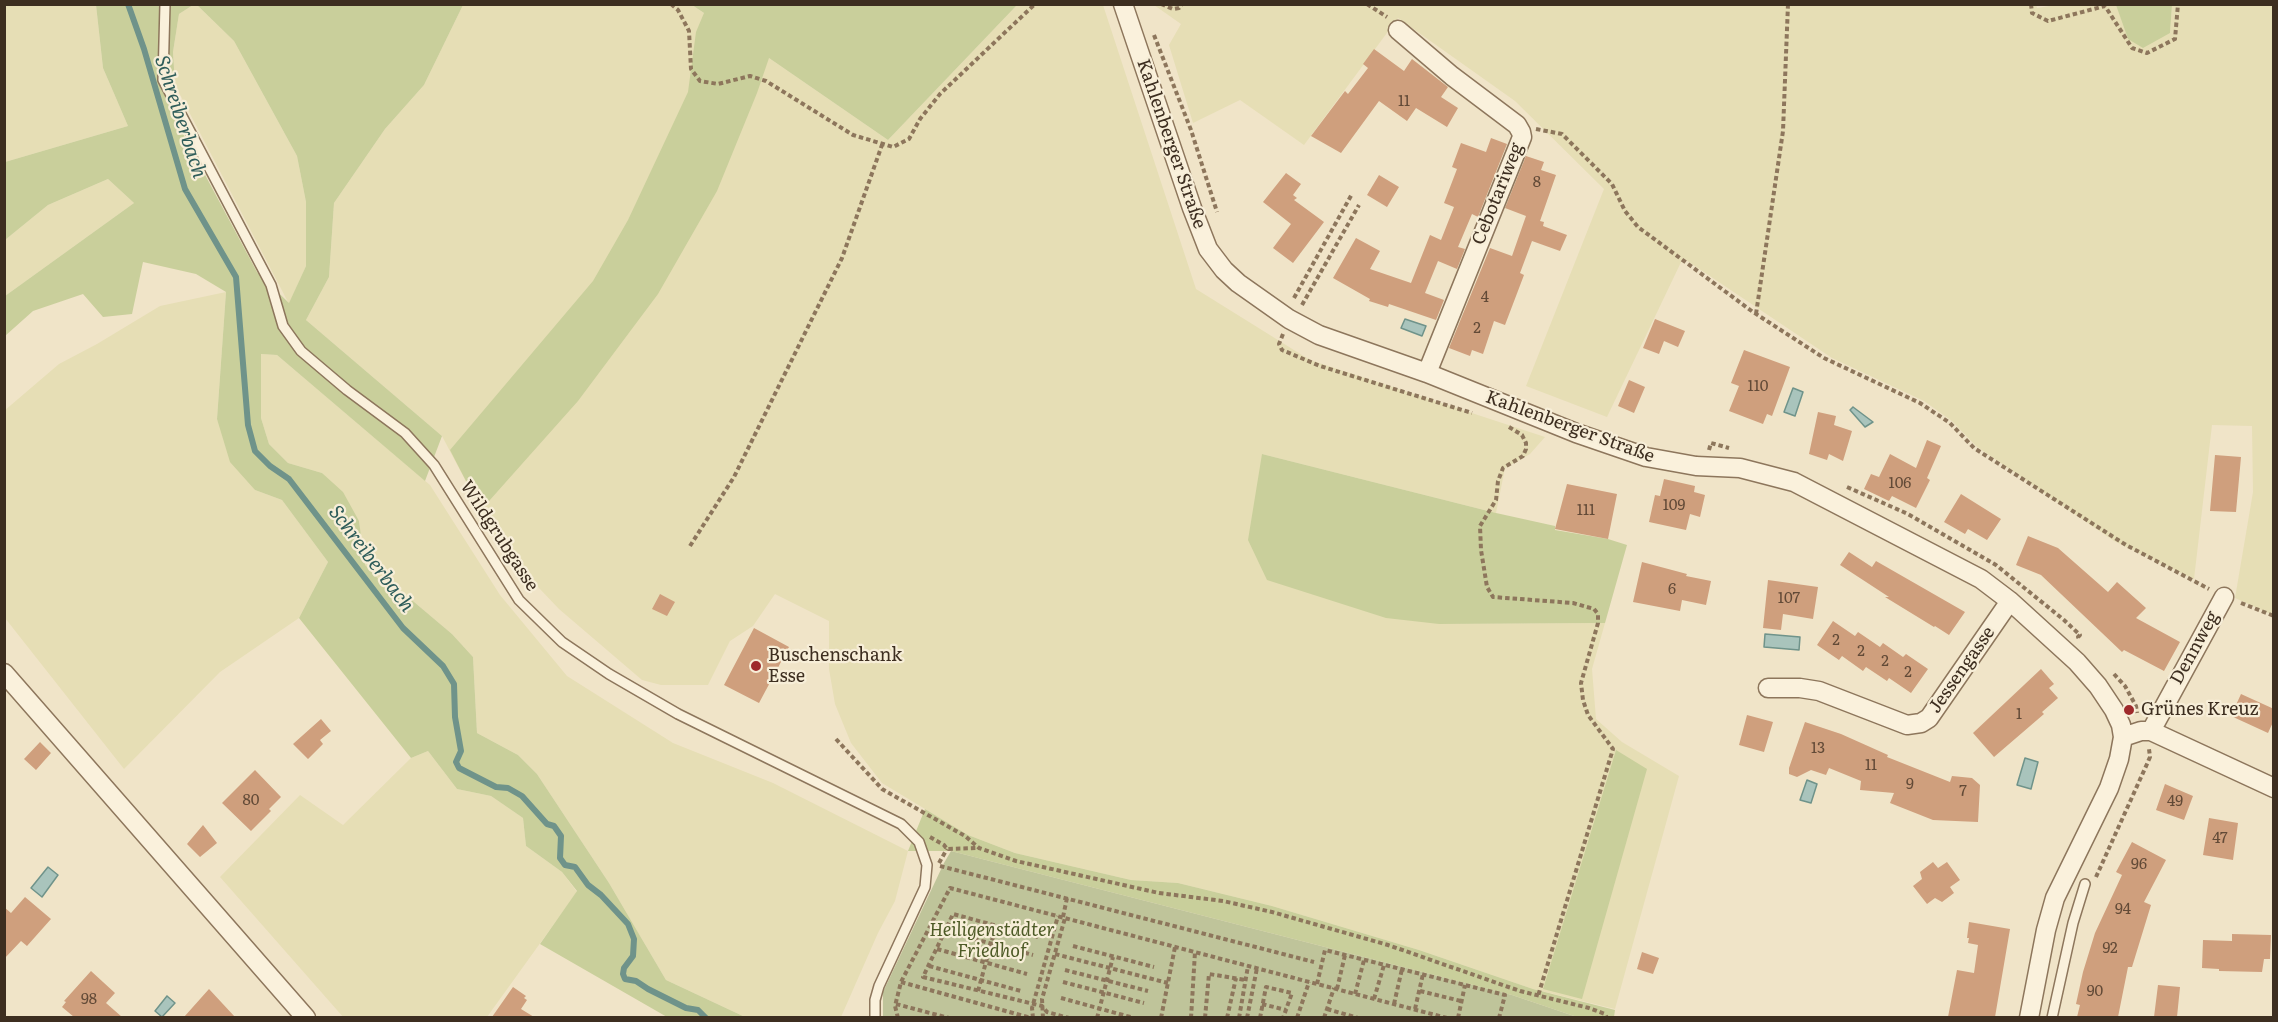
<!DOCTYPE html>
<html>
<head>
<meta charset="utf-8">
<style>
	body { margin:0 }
	#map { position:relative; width:2278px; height:1022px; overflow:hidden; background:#f0e4c8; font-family:Literata,serif }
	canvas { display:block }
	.frame { position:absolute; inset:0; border:6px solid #3d2e20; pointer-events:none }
</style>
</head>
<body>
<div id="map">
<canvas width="2278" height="1022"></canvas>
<div class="frame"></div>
</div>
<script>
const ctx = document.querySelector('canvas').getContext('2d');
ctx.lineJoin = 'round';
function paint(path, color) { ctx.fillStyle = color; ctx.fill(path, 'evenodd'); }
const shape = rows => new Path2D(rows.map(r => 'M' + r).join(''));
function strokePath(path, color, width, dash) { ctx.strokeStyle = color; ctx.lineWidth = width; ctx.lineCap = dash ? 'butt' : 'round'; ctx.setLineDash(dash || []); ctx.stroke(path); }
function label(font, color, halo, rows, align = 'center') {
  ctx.font = font + ' Literata,serif'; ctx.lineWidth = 4.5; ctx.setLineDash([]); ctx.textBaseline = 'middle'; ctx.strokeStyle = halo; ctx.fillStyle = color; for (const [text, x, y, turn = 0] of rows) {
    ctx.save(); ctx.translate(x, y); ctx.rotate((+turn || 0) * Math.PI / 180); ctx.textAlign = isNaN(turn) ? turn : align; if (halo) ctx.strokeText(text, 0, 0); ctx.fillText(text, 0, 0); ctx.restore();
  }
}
const farmland = shape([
	[2036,4,2037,8,2061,4,2116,4,2128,39,2170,33,2172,5,2273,5,2273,615,2235,598,2253,492,2252,426,2212,425,2194,579,2114,541,1976,446,1952,421,1924,401,1832,358,1683,258,1607,417,1526,386,1604,189,1515,101,1398,18,1304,145,1240,100,1193,123,1169,45,1181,24,1154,5],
	[5,5,96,5,103,68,128,126,5,162],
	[193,5,197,5,234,41,297,156,306,202,306,266,289,304,175,85,173,52,179,14],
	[463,5,692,5,888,140,1017,5,1103,5,1196,289,1310,360,1545,437,1530,454,1505,468,1496,513,1262,454,1439,624,1605,623,1592,669,1596,719,1622,742,1679,776,1615,1009,1533,989,1419,950,1272,906,1178,883,1131,880,1015,853,968,835,882,783,851,743,835,704,829,669,829,621,775,594,753,626,730,641,708,685,661,685,642,680,559,609,501,548,442,436,306,320,329,277,334,203,385,129,424,85],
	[108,179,134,203,5,296,5,240,48,205],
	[226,292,217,419,255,490,282,500,328,562,299,618,220,672,124,769,5,618,4,411,59,364,97,344,160,306],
	[261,354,277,355,430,485,500,595,567,676,673,743,773,783,908,851,895,901,878,933,841,1017,745,1017,666,980,609,883,537,774,518,755,477,733,473,657,452,634,407,596,385,586,364,565,359,521,322,473,288,463,269,444,261,418],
	[428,751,457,789,491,796,523,818,526,846,562,872,577,892,487,1017,344,1018,220,877,300,795,343,825,411,758]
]);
const green = shape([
	[96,5,193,5,179,14,173,52,175,85,160,85,180,128,257,272,289,303,306,266,306,202,297,156,234,41,197,5,463,5,424,85,385,129,334,203,329,277,306,320,442,436,425,481,277,355,261,354,261,418,269,444,288,463,322,473,343,492,359,521,365,565,385,586,407,596,452,634,473,657,477,733,518,755,537,774,609,883,666,980,745,1017,667,1017,540,944,577,891,562,872,526,846,523,818,491,796,457,789,428,751,411,758,299,618,328,562,282,500,255,490,230,462,217,419,226,292,196,274,143,262,132,314,103,317,83,294,33,311,5,336,5,296,134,203,108,179,48,205,5,240,5,162,128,126,103,68],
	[692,5,1017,5,888,140,769,58,757,93,717,191,658,294,578,401,481,510,450,450,593,281,628,220,688,92,696,32,704,13],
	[2116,5,2172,5,2170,33,2143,48,2128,39],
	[1262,454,1496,513,1555,526,1555,530,1608,539,1627,545,1605,623,1439,624,1386,618,1267,580,1248,540],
	[1616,750,1647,769,1582,999,1543,989],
	[925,809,968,835,1015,853,1131,880,1178,883,1272,906,1419,950,1533,989,1615,1010,1614,1017,1577,1017,1512,995,951,851,908,851]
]);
const cemetery = shape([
	[951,851,1512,995,1577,1017,883,1017,883,992,944,863]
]);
const water = shape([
	[1405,319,1426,326,1422,336,1401,328,1405,319],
	[1793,388,1803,392,1795,416,1784,412,1793,388],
	[1853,407,1873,422,1865,427,1850,410,1853,407],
	[1765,634,1800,637,1799,650,1764,647,1765,634],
	[2025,758,2038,762,2031,789,2017,785,2025,758],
	[1807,780,1817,784,1811,803,1800,800,1807,780],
	[48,867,58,875,42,897,31,888,48,867],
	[167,996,175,1003,162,1017,155,1011,167,996]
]);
const stream = shape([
	[128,4,144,49,185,189,236,277,248,425,255,451,270,466,289,479,403,628,443,666,454,684,455,717,461,751,456,762,459,768,496,787,508,788,522,796,547,824,554,826,561,836,560,858,565,865,575,867,588,885,601,895,628,924,634,939,633,956,624,968,623,974,625,979,636,981,648,989,686,1008,698,1010,706,1018]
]);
const building = shape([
	[1374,49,1404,71,1412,59,1448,87,1441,97,1458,108,1447,127,1416,108,1407,121,1379,101,1341,153,1311,136,1345,91,1348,94,1368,68,1363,64],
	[1491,138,1507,144,1478,217,1472,214,1458,247,1465,249,1457,269,1438,261,1425,293,1444,300,1436,320,1389,304,1388,307,1369,301,1370,299,1333,278,1356,238,1380,251,1370,269,1411,283,1430,235,1441,240,1454,207,1444,203,1457,169,1452,167,1461,143,1486,152],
	[1526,156,1544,162,1541,170,1556,175,1540,221,1544,222,1543,226,1567,235,1560,251,1532,241,1520,273,1524,275,1505,325,1494,321,1483,354,1472,350,1470,356,1449,348,1490,248,1512,256,1526,216,1505,208],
	[1286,173,1301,184,1293,195,1297,198,1294,200,1324,222,1293,263,1273,248,1291,224,1263,202],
	[1379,175,1399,187,1387,207,1367,195],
	[1655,319,1685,331,1678,347,1664,341,1659,354,1643,348],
	[1744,350,1790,367,1772,416,1767,414,1763,424,1729,411,1739,386,1731,383],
	[1629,380,1645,387,1634,413,1618,406],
	[1818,412,1836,416,1834,425,1852,431,1843,461,1829,454,1827,460,1809,454],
	[1927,440,1941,446,1927,478,1930,480,1916,508,1892,496,1889,501,1864,489,1871,474,1879,477,1890,454,1916,468],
	[2215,455,2241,457,2236,512,2210,511],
	[1664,479,1695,486,1694,492,1705,495,1700,517,1690,514,1686,530,1649,522,1655,495,1660,496],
	[1567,484,1617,494,1608,539,1555,529],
	[1961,494,2001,519,1987,540,1968,529,1965,534,1944,522],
	[2028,536,2058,548,2108,592,2117,582,2146,608,2136,618,2180,642,2164,671,2124,650,2122,652,2041,575,2016,565],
	[1849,552,1872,567,1876,561,1965,612,1949,635,1935,626,1934,627,1885,597,1889,597,1840,565],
	[1642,562,1687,574,1686,576,1711,581,1706,605,1682,600,1680,611,1633,602],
	[1768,580,1818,587,1813,619,1783,614,1781,630,1763,628],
	[660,594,675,602,667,616,652,609],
	[1833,621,1855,636,1858,632,1880,647,1883,643,1903,657,1906,654,1928,669,1911,693,1889,678,1887,681,1866,667,1863,671,1842,656,1839,660,1817,645],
	[754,628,789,647,759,703,724,685],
	[2041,669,2054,684,2049,688,2058,698,2042,712,2044,714,1994,757,1973,733],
	[2241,694,2274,709,2274,720,2268,733,2231,716],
	[1747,715,1773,722,1764,752,1739,745],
	[321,719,331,731,320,740,323,744,308,759,293,744],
	[1805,722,1841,734,1888,755,1887,757,1950,782,1952,776,1972,778,1980,785,1978,822,1933,820,1890,803,1894,793,1860,790,1861,781,1829,768,1826,775,1811,770,1797,777,1789,774,1789,768],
	[40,742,51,753,36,770,24,759],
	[255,770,281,797,269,809,271,811,251,831,222,803],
	[2165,784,2193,796,2184,820,2156,810],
	[2209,818,2238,823,2233,860,2203,855],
	[203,825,217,843,200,857,187,844],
	[2132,842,2166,860,2144,902,2151,905,2132,967,2128,967,2118,1017,2077,1017,2080,1005,2076,1004,2083,972,2095,933,2122,875,2116,872],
	[1933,862,1938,868,1947,862,1960,880,1950,887,1954,893,1942,902,1935,898,1927,904,1913,886,1922,879,1920,872],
	[25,897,51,919,27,946,21,941,4,959,4,907,11,913],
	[1969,922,2010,929,1995,1017,1948,1017,1957,970,1974,973,1978,945,1968,943,1969,938,1967,938],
	[2232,934,2271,935,2270,959,2264,959,2262,972,2219,971,2219,969,2202,968,2203,940,2232,941],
	[1642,952,1659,958,1653,974,1637,969],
	[91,971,115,993,106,1003,122,1017,74,1017,62,1007,66,1002,64,1001],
	[2158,985,2180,987,2177,1017,2154,1017],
	[513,987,526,996,524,998,527,1000,521,1009,534,1017,492,1017],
	[209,989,235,1017,184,1017]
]);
const path = shape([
	[671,4,678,10,689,31,691,69,700,81,718,84,750,76,766,81,853,135,893,147,909,139,920,119,940,94,1035,4],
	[1161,4,1173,9,1179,8,1182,4],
	[1367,4,1387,17],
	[2031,4,2032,13,2048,21,2105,6,2132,48,2147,53,2175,39,2178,4],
	[1154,35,1191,130,1217,212],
	[1536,129,1562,134,1612,184,1625,211,1638,227,1753,312,1824,358,1920,403,1950,423,1974,448,2126,545,2209,589],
	[1294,298,1352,194],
	[1302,305,1359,205],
	[1756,314,1783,131,1788,4],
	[1283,334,1279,344,1282,350,1320,366,1472,413],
	[1509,427,1522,435,1526,443,1526,449,1523,456,1503,468,1498,481,1496,500,1480,526,1481,550,1487,587,1493,597,1573,603,1594,609,1598,614,1598,623,1581,683,1583,700,1588,715,1613,749,1538,996],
	[1709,450,1711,443,1729,448],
	[1847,487,1908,514,1996,565,2064,620,2080,635,2078,637,2079,639],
	[690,546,734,477,842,258,882,145],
	[2241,603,2274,616],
	[2114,674,2125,686,2136,706,2137,713],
	[836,739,882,789,965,836,979,848,1016,861,1159,893,1223,901,1272,912,1388,945,1520,991,1589,1008,1605,1014,1607,1018],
	[930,837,944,845,947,849,979,848],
	[939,863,947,849],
	[940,866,1314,962],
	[2096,877,2147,764,2150,757,2149,749],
	[1063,917,1067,898],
	[945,931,1033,955],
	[1038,937,953,914,923,977,1042,1006,1047,1012,1069,1018],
	[1073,946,1154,967],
	[937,949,1027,974],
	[1055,954,1168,983],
	[929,966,1021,991],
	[1065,970,1148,991],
	[901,982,1031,1018],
	[1063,982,1144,1003],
	[1317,984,1325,950,1505,995,1499,1018],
	[1337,989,1345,955],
	[978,991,996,926],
	[1420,991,1461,1001],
	[1355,994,1364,960],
	[1061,998,1134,1018],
	[1374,999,1384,965],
	[896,1004,949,1018],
	[1262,1004,1286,1010],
	[1394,1004,1402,969],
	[1327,1009,1358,1018],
	[1415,1009,1423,974],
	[898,1018,895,1006,901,982,950,888,1447,1018],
	[1033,1018,1032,1008,1058,916],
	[1043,1018,1042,999,1065,918],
	[1097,1018,1113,957],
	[1161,1018,1175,947],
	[1191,1018,1195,952],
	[1205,1018,1209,974,1246,980],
	[1227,1018,1236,978],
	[1239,1018,1248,966],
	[1247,1018,1257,968],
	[1260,1018,1266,987,1292,993,1283,1018],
	[1297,1018,1309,982],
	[1324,1018,1334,988],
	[1458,1018,1465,985]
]);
const lane = shape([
	[165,4,163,80,271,285,283,326,301,351,347,390,405,433,434,465,519,600,562,642,609,674,678,714,901,824,919,842,927,865,925,887,879,986,875,1000,875,1018],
	[2052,1018,2073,923,2085,884]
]);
const street = shape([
	[1123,4,1192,208,1208,249,1224,270,1238,283,1289,319,1319,335,1427,373,1576,433,1646,457,1696,466,1740,468,1794,482,1981,579,2010,601,2077,662,2098,686,2114,710,2121,725,2123,737,2119,759,2109,788,2055,898,2046,930,2029,1018],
	[1398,30,1452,76,1517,125,1521,132,1522,137,1427,373],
	[4,673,306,1018],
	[1768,688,1800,688,1819,691,1907,725,1921,723,1929,718,2010,601],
	[2151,731,2224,597],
	[2123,737,2141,731,2151,731,2274,788]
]);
const markers = [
	[756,666,6,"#9e2a2b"],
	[2129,710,6,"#9e2a2b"]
];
const numberNames = [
	["11",1404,102],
	["8",1537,183],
	["4",1485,298],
	["2",1477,329],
	["110",1758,387],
	["106",1900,484],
	["109",1674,506],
	["111",1586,511],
	["6",1672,590],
	["107",1789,599],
	["2",1836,641],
	["2",1861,652],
	["2",1885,662],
	["2",1908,673],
	["1",2019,715],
	["13",1818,749],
	["11",1871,766],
	["9",1910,785],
	["7",1963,792],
	["80",251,801],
	["49",2175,802],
	["47",2220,839],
	["96",2139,865],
	["94",2123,910],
	["92",2110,949],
	["90",2095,992],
	["98",89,1000]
];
const streetNames = [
	["Kahlenberger Straße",1171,144,71],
	["Cebotariweg",1498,194,-68],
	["Kahlenberger Straße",1570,427,20],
	["Wildgrubgasse",499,536,57],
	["Dennweg",2195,648,-61],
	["Jessengasse",1962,670,-55]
];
const poiNames = [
	["Buschenschank",768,656],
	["Esse",768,677],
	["Grünes Kreuz",2141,710]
];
const parkNames = [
	["Heiligenstädter",992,931],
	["Friedhof",992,952]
];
const waterNames = [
	["Schreiberbach",180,117,72],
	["Schreiberbach",371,559,53]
];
paint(farmland, '#e6deb5');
paint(green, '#c9cf9b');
paint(cemetery, '#bfc49a');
paint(water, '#a9c4bc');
strokePath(water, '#6f938a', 1.5);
strokePath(stream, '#6f938a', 6);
paint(building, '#cf9f7d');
strokePath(lane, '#8d765c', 12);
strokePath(street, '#8d765c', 21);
strokePath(path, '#8d765c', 4, [4.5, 3]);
strokePath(lane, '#faf1dc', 9);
strokePath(street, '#faf1dc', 18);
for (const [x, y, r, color] of markers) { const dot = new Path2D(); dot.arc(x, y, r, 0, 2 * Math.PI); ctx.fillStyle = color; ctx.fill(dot); strokePath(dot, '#f7eed8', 2); }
label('15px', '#624a37', null, numberNames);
label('18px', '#3d2e20', '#f7eed8', streetNames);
label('18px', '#3d2e20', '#f7eed8', poiNames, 'left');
label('italic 18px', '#4d5a26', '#f7eed8', parkNames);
label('italic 20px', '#2f5d5a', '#f7eed8', waterNames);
</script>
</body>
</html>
